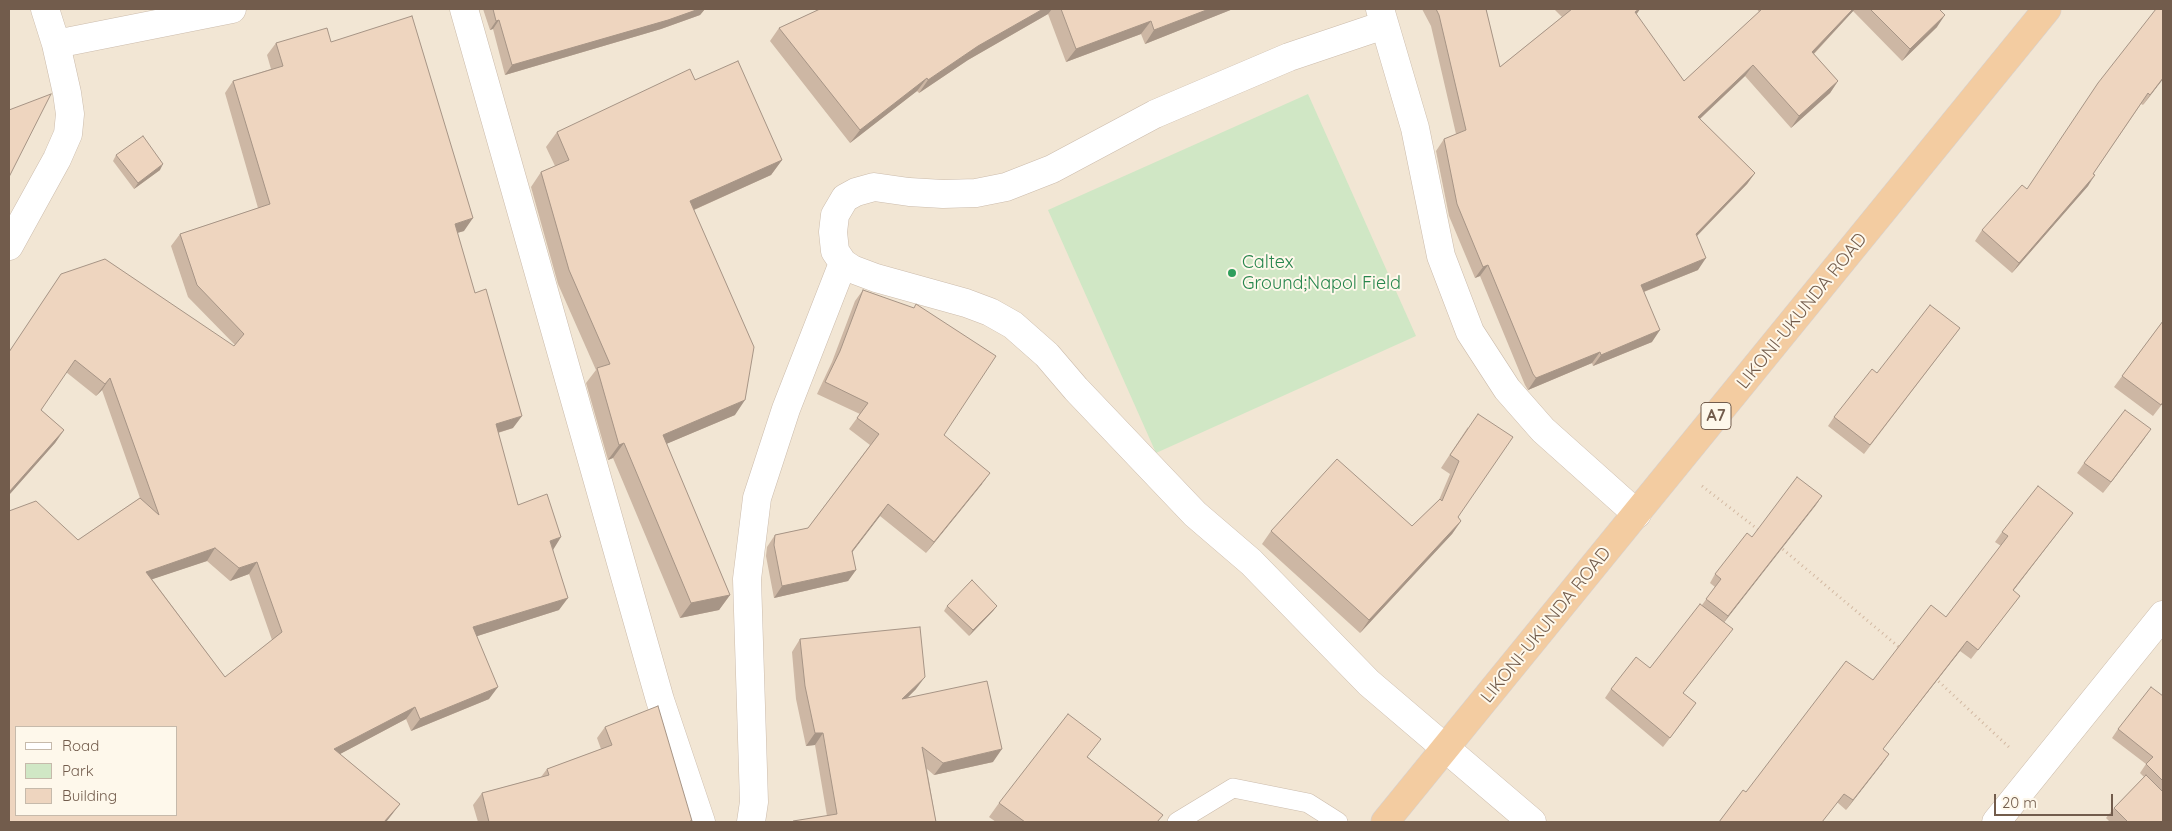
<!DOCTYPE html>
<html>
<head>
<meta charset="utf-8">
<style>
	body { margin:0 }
	#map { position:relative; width:2172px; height:831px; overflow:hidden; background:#fbf4e5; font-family:Quicksand,sans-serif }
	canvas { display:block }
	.frame { position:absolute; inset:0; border:10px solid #725c4c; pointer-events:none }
	.legend { position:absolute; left:15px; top:726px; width:162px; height:90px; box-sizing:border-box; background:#fef8eb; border:1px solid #c6baab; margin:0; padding:6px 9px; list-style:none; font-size:15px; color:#725c4c }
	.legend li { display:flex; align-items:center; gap:10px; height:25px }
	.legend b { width:25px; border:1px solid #c6baab }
	.scale { position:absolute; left:1994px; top:794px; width:119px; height:22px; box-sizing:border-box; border:2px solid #725c4c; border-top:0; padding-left:6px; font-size:15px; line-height:18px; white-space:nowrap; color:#725c4c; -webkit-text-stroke:4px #fef8eb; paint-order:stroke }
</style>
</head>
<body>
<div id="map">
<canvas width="2172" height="831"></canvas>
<div class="frame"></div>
<ul class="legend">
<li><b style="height:6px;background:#fff"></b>Road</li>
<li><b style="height:14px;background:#d0e7c5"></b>Park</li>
<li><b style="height:14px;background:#eed5bf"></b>Building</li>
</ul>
<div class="scale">20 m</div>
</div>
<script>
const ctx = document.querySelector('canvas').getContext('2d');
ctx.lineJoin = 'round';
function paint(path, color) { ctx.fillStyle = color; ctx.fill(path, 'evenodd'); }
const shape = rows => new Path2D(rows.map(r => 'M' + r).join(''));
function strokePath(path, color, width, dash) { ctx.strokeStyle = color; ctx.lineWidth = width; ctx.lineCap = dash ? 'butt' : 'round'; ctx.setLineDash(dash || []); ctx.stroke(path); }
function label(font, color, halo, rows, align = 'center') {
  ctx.font = font + ' Quicksand,sans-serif'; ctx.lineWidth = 4; ctx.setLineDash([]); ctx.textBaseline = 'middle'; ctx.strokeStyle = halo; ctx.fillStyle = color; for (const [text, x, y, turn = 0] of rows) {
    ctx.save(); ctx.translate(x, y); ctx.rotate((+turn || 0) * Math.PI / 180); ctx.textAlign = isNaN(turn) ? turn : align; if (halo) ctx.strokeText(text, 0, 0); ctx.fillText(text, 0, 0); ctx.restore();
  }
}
const residential = shape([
	[9,9,2163,9,2163,822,9,822],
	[16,727,176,727,176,815,16,815]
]);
const green = shape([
	[1308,94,1416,336,1156,453,1048,210]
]);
const path = shape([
	[1702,486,1760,531],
	[1779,546,1900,648],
	[1935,678,2011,749]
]);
const service = shape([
	[1177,822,1233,788,1308,803,1338,822]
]);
const minor = shape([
	[464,9,660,700,701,822],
	[1380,9,1415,128,1441,256,1470,332,1507,389,1543,430,1637,514],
	[1384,25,1289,57,1155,114,1052,169,1006,187,976,193,943,194,909,192,874,187,856,192,845,198,835,215,833,232,835,251,843,263,852,269,876,278,966,303,990,312,1013,325,1047,355,1076,389,1195,514,1251,562,1369,683,1532,822],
	[56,44,232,9],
	[9,246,57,159,68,134,70,114,67,93,56,44,45,9],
	[751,822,754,802,747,579,757,498,786,409,843,263],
	[1996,822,2163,615]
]);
const trunk = shape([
	[1385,822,2047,9]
]);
const wall = shape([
	[483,9,705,9,700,15,661,29,505,75,493,29,490,30],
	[820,9,1233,9,1145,44,1141,34,1066,62,1048,14,968,60,919,93,917,91,850,143,770,41,779,28],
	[1422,9,1486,9,1500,67,1562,17,1554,9,1640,9,1636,15,1684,81,1759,12,1757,9,1939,9,1937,27,1902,61,1853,11,1814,54,1838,81,1830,93,1791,128,1745,76,1700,119,1755,173,1747,184,1697,236,1698,270,1644,292,1652,342,1593,366,1592,363,1528,390,1525,385,1480,276,1475,278,1449,216,1436,151,1444,139,1456,134,1431,26],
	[331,42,464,231,457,233,513,428,498,433,518,505,553,549,559,610,477,636,489,699,411,731,406,719,340,754,400,804,386,822,9,822,78,540,140,498,102,390,96,396,66,372,41,410,64,430,55,443,9,495,9,351,234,346,235,345,188,297,171,246,180,234,258,208,225,93,233,81,271,69,267,55,276,43],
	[207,561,230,581,249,574,272,640,225,677,152,579],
	[2163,79,2143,105,2141,104,2093,174,2088,186,2012,273,1975,241,1982,230],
	[695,80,782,160,771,175,694,210,735,415,666,444,730,595,719,610,680,618,613,458,608,460,586,383,596,370,558,284,531,187,541,172,555,166,546,147,557,132],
	[116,155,160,170,134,189,113,161],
	[863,290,944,435,982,484,926,553,880,516,852,552,856,570,848,581,774,598,766,556,767,547,775,535,808,528,870,445,849,429,860,414,817,394,832,362,855,301],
	[2163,321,2163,403,2153,416,2114,387],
	[1960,328,1864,454,1828,426,1834,417,1877,373],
	[1468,427,1458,517,1461,521,1452,534,1360,633,1262,544,1271,531,1412,526,1439,500,1450,474,1441,468],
	[2144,439,2103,493,2077,473,2084,463],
	[1822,496,1724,622,1726,638,1683,693,1690,712,1663,747,1605,698,1611,689,1650,668,1702,605,1715,587,1710,583,1715,574,1752,537],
	[2073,513,2013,591,2020,596,1971,659,1960,651,1883,749,1889,754,1846,810,1838,803,1746,792,1873,680,1946,617,2001,546,1995,542,2002,532],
	[947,606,997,606,993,611,969,636,944,611],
	[800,639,916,689,907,698,993,762,934,775,927,769,936,822,792,822,793,821,827,816,815,745,806,746,796,699,792,652],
	[2163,696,2163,822,2110,822,2106,818,2114,808,2144,777,2140,773,2146,764,2112,738,2118,729],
	[605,727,691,822,478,822,473,805,482,793,541,777,547,769,601,749,597,738],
	[1088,757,1158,822,996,822,989,817,999,803]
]);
const shadedWall = shape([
	[699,9,705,9,700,15,661,29,505,75,512,65],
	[1043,9,1052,9,1048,14,968,60,919,93,928,80,978,46],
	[1209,9,1233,9,1145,44,1154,30],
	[1639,9,1640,9,1635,16,1635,12],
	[1853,9,1855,9,1804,64,1812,52],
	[1945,15,1937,27,1902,61,1910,49],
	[499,20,493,29,490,30,496,21],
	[1151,21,1141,34,1066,62,1076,49],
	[1753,65,1745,76,1690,128,1698,117],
	[927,78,917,91,850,143,860,130],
	[2163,78,2163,79,2143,105,2150,95],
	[1838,81,1830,93,1791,128,1799,116],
	[782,160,771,175,680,216,690,201],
	[163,164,160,170,134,189,138,183],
	[1755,173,1747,184,1688,245,1696,234],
	[2095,175,2088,186,2012,273,2019,263],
	[473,218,464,231,446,236,455,224],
	[1706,258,1698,270,1633,296,1641,285],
	[1488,265,1480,276,1475,278,1483,267],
	[1660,330,1652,342,1593,366,1601,355],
	[1600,352,1592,363,1528,390,1536,378],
	[110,378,102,390,96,396,105,384],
	[745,400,735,415,652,450,663,435],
	[522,416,513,428,487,436,496,424],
	[2151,429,2144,439,2103,493,2111,482],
	[64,430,55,443,9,495,9,492],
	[624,443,613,458,608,460,619,445],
	[990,473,982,484,926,553,934,542],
	[1822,496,1816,505,1722,625,1728,616],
	[888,504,880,516,844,563,852,551],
	[2073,513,2066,522,2006,600,2013,590],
	[1461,521,1452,534,1360,633,1369,620],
	[561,537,553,550,550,541],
	[215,548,207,561,138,584,146,572],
	[257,562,249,574,230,581,239,568],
	[856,570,848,581,774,598,782,586],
	[730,595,719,610,680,618,691,603],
	[568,598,559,610,465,640,473,627],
	[997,606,993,611,969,636,973,630],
	[1967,641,1960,651,1876,758],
	[925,677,916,689,893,712,902,699],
	[498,687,489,699,411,731,420,719],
	[415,707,406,719,325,762,334,749],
	[815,733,823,733,815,745,806,746],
	[1002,749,993,762,934,775,943,763],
	[1889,754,1882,764,1846,810,1853,800],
	[400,804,386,822,384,822]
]);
const building = shape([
	[493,9,699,9,668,20,512,65,499,20,496,21,493,9],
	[820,9,1043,9,978,46,928,80,927,78,860,130,779,28,820,9],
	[1061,9,1209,9,1154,30,1151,21,1076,49,1061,9],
	[1436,9,1486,9,1500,67,1572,9,1639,9,1635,12,1684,81,1762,9,1853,9,1812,52,1838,81,1799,116,1753,65,1698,117,1755,173,1696,234,1706,258,1641,285,1660,330,1601,355,1600,352,1536,378,1533,374,1488,265,1483,267,1457,204,1444,139,1466,130,1439,15,1436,9],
	[1870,9,1939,9,1945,15,1910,49,1870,9],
	[2156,9,2163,9,2163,78,2150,95,2148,93,2093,174,2095,175,2019,263,1982,230,2022,185,2027,189,2098,83,2156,9],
	[412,16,473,218,455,224,475,293,486,289,522,416,496,424,518,505,547,494,561,537,550,541,568,598,473,627,498,687,420,719,415,707,334,749,400,804,384,822,9,822,9,511,36,501,78,540,140,498,159,515,110,378,105,384,75,360,41,410,64,430,9,492,9,352,61,274,105,259,234,346,244,334,197,285,180,234,270,204,233,81,283,66,276,43,327,28,331,42,412,16],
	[215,548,239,568,257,562,282,632,225,677,146,572,215,548],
	[16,727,176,727,176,815,16,815,16,727],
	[738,61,782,160,690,201,754,347,745,400,663,435,730,595,691,603,624,443,619,445,597,368,610,364,569,270,541,172,569,160,557,132,690,69,695,80,738,61],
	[51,94,9,177,9,110,51,94],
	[143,136,163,164,138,183,116,155,143,136],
	[863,290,914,308,916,304,996,356,944,435,990,473,934,542,888,504,852,551,856,570,782,586,774,545,775,535,808,528,879,434,857,418,868,403,825,382,840,351,863,290],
	[1930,305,1960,328,1870,445,1834,417,1872,369,1877,373,1930,305],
	[2163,321,2163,402,2161,405,2122,376,2163,321],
	[2125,410,2151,429,2111,482,2084,463,2125,410],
	[1478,414,1513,437,1458,517,1461,521,1369,620,1271,531,1337,459,1412,526,1440,499,1442,501,1459,461,1450,455,1478,414],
	[1797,477,1822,496,1728,616,1706,599,1721,579,1715,574,1747,533,1752,537,1797,477],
	[2038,486,2073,513,2013,590,2020,596,1978,650,1967,641,1883,749,1889,754,1853,800,1844,794,1822,822,1719,822,1743,790,1746,792,1846,661,1873,680,1931,605,1946,617,2008,536,2002,532,2038,486],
	[972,580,997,606,973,630,947,606,972,580],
	[1700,604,1733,629,1683,693,1696,703,1670,738,1611,689,1636,657,1650,668,1700,604],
	[920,627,925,677,902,699,987,681,1002,749,943,763,922,747,936,822,793,822,793,821,837,814,823,733,815,733,805,686,800,639,920,627],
	[2151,687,2163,696,2163,781,2146,764,2153,757,2118,729,2151,687],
	[658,706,692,821,690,821,690,822,489,822,482,793,549,775,547,769,612,745,605,727,658,706],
	[1068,714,1101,739,1087,757,1163,815,1157,822,1025,822,999,803,1068,714],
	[2146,775,2163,792,2163,822,2128,822,2114,808,2146,775]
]);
const markers = [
	[1232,273,5,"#2e9e5b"]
];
const shields = [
	[1716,416,30]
];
const shieldNames = [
	["A7",1716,416]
];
const leisureNames = [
	["Caltex",1242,263],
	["Ground;Napol Field",1242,284]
];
const streetNames = [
	["LIKONI-UKUNDA ROAD",1802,311,-51],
	["LIKONI-UKUNDA ROAD",1546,625,-51]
];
paint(residential, '#f2e6d4');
paint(green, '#d0e7c5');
strokePath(service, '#ccbcac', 20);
strokePath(minor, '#ccbcac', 29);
strokePath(trunk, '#d8d1cd', 29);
strokePath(path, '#d3b9a2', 3, [1, 4]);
strokePath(service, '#fff', 19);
strokePath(minor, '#fff', 28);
strokePath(trunk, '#f3cca1', 28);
paint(wall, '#cdb7a4');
paint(shadedWall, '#a79586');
paint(building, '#eed5bf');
strokePath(building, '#a79586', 1);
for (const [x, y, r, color] of markers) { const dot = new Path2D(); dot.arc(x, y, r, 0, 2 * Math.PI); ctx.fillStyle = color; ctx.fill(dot); strokePath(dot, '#fef8eb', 2); }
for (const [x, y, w] of shields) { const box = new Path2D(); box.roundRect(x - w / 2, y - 13.5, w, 27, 4); ctx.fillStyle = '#fef8eb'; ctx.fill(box); strokePath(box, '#725c4c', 1); }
label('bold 16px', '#725c4c', null, shieldNames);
label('18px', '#27864d', '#fef8eb', leisureNames, 'left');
label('18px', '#725c4c', '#fef8eb', streetNames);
</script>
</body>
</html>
